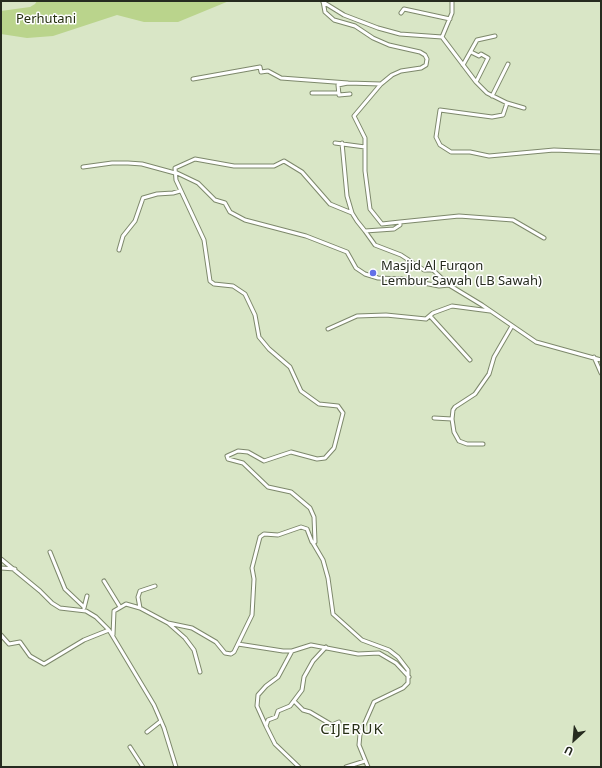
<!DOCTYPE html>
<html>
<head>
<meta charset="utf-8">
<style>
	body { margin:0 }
	#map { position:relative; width:602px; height:768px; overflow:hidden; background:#d9e6c6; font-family:"Noto Sans",sans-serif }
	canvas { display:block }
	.frame { position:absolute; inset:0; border:2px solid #262b1f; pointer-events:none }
	.north { position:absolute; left:554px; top:720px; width:40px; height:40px; -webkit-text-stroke:3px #fff; paint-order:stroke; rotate:206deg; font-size:11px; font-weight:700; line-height:16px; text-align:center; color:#262b1f }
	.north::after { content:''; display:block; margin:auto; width:14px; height:18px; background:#262b1f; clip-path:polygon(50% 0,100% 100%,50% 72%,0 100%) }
</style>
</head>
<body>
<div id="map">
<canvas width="602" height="768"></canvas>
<div class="frame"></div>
<div class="north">U</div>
</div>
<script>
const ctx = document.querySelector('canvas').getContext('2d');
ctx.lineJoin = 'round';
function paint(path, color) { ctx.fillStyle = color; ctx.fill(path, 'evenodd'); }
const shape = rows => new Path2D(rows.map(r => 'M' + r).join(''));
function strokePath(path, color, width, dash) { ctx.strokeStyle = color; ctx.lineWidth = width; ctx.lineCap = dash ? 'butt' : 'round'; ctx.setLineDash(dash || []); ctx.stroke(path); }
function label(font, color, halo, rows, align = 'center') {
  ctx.font = font + ' "Noto Sans",sans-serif'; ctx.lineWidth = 3; ctx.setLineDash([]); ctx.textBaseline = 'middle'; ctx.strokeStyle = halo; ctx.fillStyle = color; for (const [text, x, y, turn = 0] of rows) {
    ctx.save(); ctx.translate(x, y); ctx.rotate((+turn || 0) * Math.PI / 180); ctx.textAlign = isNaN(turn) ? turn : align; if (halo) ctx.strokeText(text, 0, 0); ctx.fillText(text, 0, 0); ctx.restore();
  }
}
const green = shape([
	[37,1,229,1,178,22,144,22,117,15,53,36,27,38,1,34,1,11,30,7,35,4]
]);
const street = shape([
	[323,2,344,15,378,28,400,34,442,37],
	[401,13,404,9,450,19],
	[442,37,476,82],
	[442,37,452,13,452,1],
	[471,52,479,56,481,54,488,58,476,82,487,93,507,103],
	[463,65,477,40,495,36],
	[193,79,260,67,261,72,268,71,281,78,348,83],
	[312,93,339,93],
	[350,94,339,95,338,85,348,83,381,84],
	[492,96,508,64],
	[524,108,507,103,503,115,492,117,440,110,436,137,440,145,451,152,470,152,489,156,554,150,601,152],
	[335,143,365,147],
	[342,143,347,196,352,213],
	[83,167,112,163,128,163,142,164,175,173],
	[175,172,198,183,215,200,225,203,230,212,245,220,306,236,347,252,356,268,365,274,378,278,403,279,439,286,449,285,482,305,536,342,601,360],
	[400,222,459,216,513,220,544,238],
	[365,231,375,245,401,255,424,270,433,270,449,285],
	[119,250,123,236,135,221,143,198,157,194,173,193,180,191],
	[430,316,470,360],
	[328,329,357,316,386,315,426,319,433,313,452,306,490,311],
	[594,357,601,373],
	[434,418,452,419,453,410,455,407,475,394,489,374,494,357,512,326],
	[452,419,454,432,459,441,467,444,483,444],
	[313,543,323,560,328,578,333,614,362,640,389,650,398,657,408,670,408,683,403,688,374,702,360,734,359,745,368,767],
	[50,552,65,589,84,607],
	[1,559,40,591,52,603,60,608,86,611,96,617,109,630,154,705,164,728,176,767],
	[1,568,15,569],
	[104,581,120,607],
	[84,608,87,596],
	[140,608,138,597,140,591,155,586],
	[168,623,192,628,216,642,225,653,231,654,234,652,252,615,254,579,252,568,260,537,264,534,278,535,301,527,307,529,312,542,315,542,314,517,310,508,291,492,268,487,243,463,228,459,227,456,238,451,248,452,264,461,291,452,317,459,325,458,334,448,343,413,338,406,319,404,301,391,290,367,269,349,259,337,255,315,245,294,233,286,214,284,210,281,204,240,176,180,175,168,195,159,234,166,274,166,284,161,302,172,330,204,352,213,357,221,365,231,394,229,400,225,400,222,382,224,370,209,365,171,365,138,354,116,381,84,392,75,401,71,421,68,426,65,427,59,425,55,420,52,389,45,373,38,355,26,334,20,325,12,323,1],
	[1,635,9,644,20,642,30,656,44,664,84,640,109,630],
	[113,635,114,611,126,604,140,608,168,623,185,638,194,650,200,672],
	[238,644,283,651,292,651,311,645,358,654,379,653,396,663,409,677],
	[294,701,303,710,310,712,332,725,339,722],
	[266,726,257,706,258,695,266,686,278,677,292,651],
	[147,732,161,721],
	[130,747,143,767],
	[299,767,275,744,266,726,268,720,276,717,278,711,290,706,302,690,304,677,313,661,326,647],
	[346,767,365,761]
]);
const markers = [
	[373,273,4,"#636fe7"]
];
const parkNames = [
	["Perhutani",46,19]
];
const poiNames = [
	["Masjid Al Furqon",381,266],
	["Lembur Sawah (LB Sawah)",381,281]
];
const quarterNames = [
	["CIJERUK",352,730]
];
paint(green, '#bad48c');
strokePath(street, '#7d886b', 5);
strokePath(street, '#fff', 3);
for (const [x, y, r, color] of markers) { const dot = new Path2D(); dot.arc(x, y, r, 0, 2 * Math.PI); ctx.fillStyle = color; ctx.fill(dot); strokePath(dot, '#fff', 1.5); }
label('13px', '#25300f', '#fff', parkNames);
label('13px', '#262b1f', '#fff', poiNames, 'left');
ctx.letterSpacing = '1px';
label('15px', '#273016', '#fff', quarterNames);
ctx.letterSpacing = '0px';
</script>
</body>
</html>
